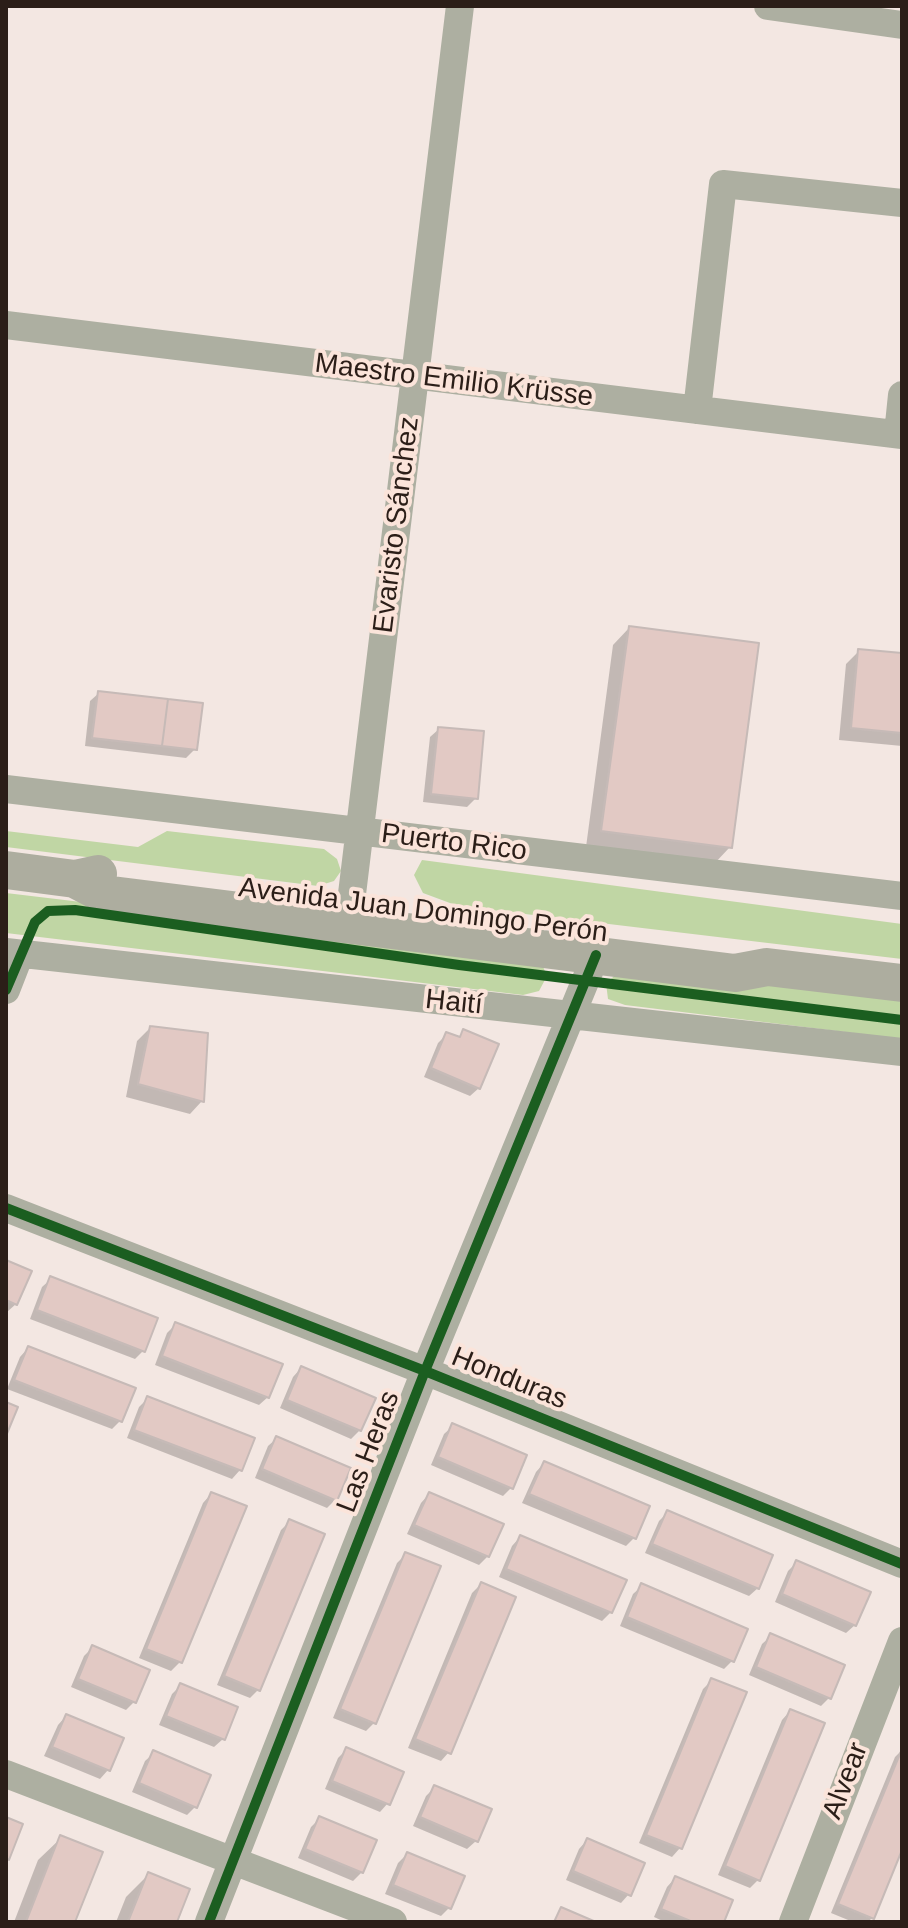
<!DOCTYPE html>
<html>
<head>
<meta charset="utf-8">
<style>
	body { margin:0 }
	#map { position:relative; width:908px; height:1928px; overflow:hidden; background:#f3e7e2; font-family:Arial,sans-serif }
	canvas { display:block }
	.frame { position:absolute; inset:0; border:8px solid #2b1e18; pointer-events:none }
</style>
</head>
<body>
<div id="map">
<canvas width="908" height="1928"></canvas>
<div class="frame"></div>
</div>
<script>
const ctx = document.querySelector('canvas').getContext('2d');
ctx.lineJoin = 'round';
function paint(path, color) { ctx.fillStyle = color; ctx.fill(path, 'evenodd'); }
const shape = rows => new Path2D(rows.map(r => 'M' + r).join(''));
function strokePath(path, color, width, dash) { ctx.strokeStyle = color; ctx.lineWidth = width; ctx.lineCap = dash ? 'butt' : 'round'; ctx.setLineDash(dash || []); ctx.stroke(path); }
function label(font, color, halo, rows, align = 'center') {
  ctx.font = font + ' Arial,sans-serif'; ctx.lineWidth = 8; ctx.setLineDash([]); ctx.textBaseline = 'middle'; ctx.strokeStyle = halo; ctx.fillStyle = color; for (const [text, x, y, turn = 0] of rows) {
    ctx.save(); ctx.translate(x, y); ctx.rotate((+turn || 0) * Math.PI / 180); ctx.textAlign = isNaN(turn) ? turn : align; if (halo) ctx.strokeText(text, 0, 0); ctx.fillText(text, 0, 0); ctx.restore();
  }
}
const green = shape([
	[6,831,138,847,167,831,324,849,337,859,341,871,334,881,318,886,6,847],
	[422,860,902,924,902,959,458,906,423,893,414,875],
	[6,893,524,955,541,962,547,976,539,991,523,995,6,933],
	[641,969,902,1001,902,1039,625,1005,608,999,606,983,618,973]
]);
const shadow = shape([
	[629,628,730,847,714,864,586,847,613,645],
	[859,651,902,655,902,746,839,740,846,664],
	[99,693,195,749,186,758,85,746,90,701],
	[439,729,476,798,467,807,423,802,430,737],
	[150,1028,202,1101,190,1114,126,1097,137,1041],
	[464,1032,479,1088,470,1096,424,1077,438,1043,447,1034,457,1038],
	[6,1262,16,1304,7,1312,6,1312],
	[51,1279,143,1351,135,1359,30,1319,42,1287],
	[175,1325,268,1397,259,1405,155,1365,167,1333],
	[28,1348,121,1420,112,1429,7,1389,20,1357],
	[301,1368,360,1430,351,1439,280,1408,293,1377],
	[148,1398,240,1470,232,1479,127,1438,139,1407],
	[453,1426,511,1488,503,1496,431,1465,444,1434],
	[277,1438,335,1500,327,1508,255,1478,268,1446],
	[544,1463,634,1538,626,1546,522,1503,536,1472],
	[211,1494,244,1507,180,1662,171,1671,139,1658,203,1503],
	[429,1494,488,1556,479,1565,407,1534,421,1503],
	[667,1513,758,1588,749,1596,645,1553,659,1521],
	[290,1521,258,1690,250,1698,217,1685,281,1530],
	[520,1537,611,1612,602,1621,499,1577,512,1546],
	[406,1554,374,1723,366,1731,333,1718,397,1563],
	[796,1563,855,1625,846,1633,775,1602,788,1571],
	[481,1584,449,1752,441,1761,408,1748,472,1593],
	[642,1586,732,1661,724,1669,620,1626,633,1594],
	[771,1636,829,1698,821,1706,749,1675,762,1644],
	[92,1648,134,1702,126,1710,71,1687,84,1656],
	[712,1680,744,1693,680,1848,672,1857,639,1843,703,1689],
	[181,1685,223,1739,214,1747,159,1725,172,1694],
	[790,1711,758,1880,750,1888,718,1875,782,1720],
	[66,1716,108,1770,100,1779,44,1756,58,1725],
	[346,1750,388,1803,380,1812,325,1789,338,1758],
	[902,1750,902,1845,872,1918,868,1922,853,1922,831,1913,895,1757],
	[154,1753,196,1806,187,1815,132,1792,145,1761],
	[435,1787,476,1841,467,1849,413,1826,426,1796],
	[320,1818,362,1872,353,1881,298,1858,311,1827],
	[61,1838,73,1922,14,1922,38,1860],
	[587,1840,629,1894,621,1903,566,1880,579,1849],
	[407,1854,449,1908,441,1916,385,1894,398,1863],
	[148,1875,175,1922,116,1922,126,1897],
	[675,1878,722,1922,665,1922,654,1917,667,1887]
]);
const building = shape([
	[629,626,759,643,732,848,601,831,629,626],
	[858,649,902,653,902,733,851,728,858,649],
	[98,691,168,699,162,746,92,738,98,691],
	[168,699,203,703,197,750,162,746,168,699],
	[438,727,484,731,478,799,431,794,438,727],
	[150,1026,208,1033,204,1102,138,1084,150,1026],
	[463,1029,499,1044,480,1089,431,1068,446,1032,460,1037,463,1029],
	[6,1260,32,1271,17,1305,6,1300,6,1260],
	[50,1276,158,1318,145,1352,37,1310,50,1276],
	[175,1322,283,1364,269,1398,162,1356,175,1322],
	[28,1346,136,1388,122,1422,14,1380,28,1346],
	[301,1366,376,1398,361,1431,287,1400,301,1366],
	[147,1396,255,1438,242,1471,134,1430,147,1396],
	[6,1402,18,1407,6,1436,6,1402],
	[452,1423,527,1455,513,1489,438,1457,452,1423],
	[276,1436,351,1468,337,1501,262,1469,276,1436],
	[544,1461,650,1506,636,1539,529,1494,544,1461],
	[211,1492,247,1506,182,1663,146,1649,211,1492],
	[429,1492,504,1524,489,1557,414,1525,429,1492],
	[667,1510,773,1555,759,1589,652,1544,667,1510],
	[289,1519,325,1534,260,1691,224,1676,289,1519],
	[520,1535,627,1580,612,1613,506,1569,520,1535],
	[405,1552,441,1566,376,1724,340,1709,405,1552],
	[796,1560,871,1592,856,1626,782,1594,796,1560],
	[481,1582,516,1597,451,1754,415,1739,481,1582],
	[641,1583,748,1629,734,1662,627,1617,641,1583],
	[770,1633,845,1665,831,1699,756,1667,770,1633],
	[92,1645,150,1670,136,1703,78,1679,92,1645],
	[711,1678,747,1692,682,1849,646,1835,711,1678],
	[180,1683,238,1707,225,1740,166,1716,180,1683],
	[790,1709,825,1723,760,1881,725,1866,790,1709],
	[66,1714,124,1738,110,1771,52,1747,66,1714],
	[346,1747,404,1772,390,1805,332,1781,346,1747],
	[902,1749,902,1850,874,1919,838,1904,902,1749],
	[153,1750,211,1775,197,1808,139,1783,153,1750],
	[434,1785,492,1809,478,1842,420,1817,434,1785],
	[319,1816,377,1840,363,1873,305,1849,319,1816],
	[6,1817,23,1824,9,1860,6,1858,6,1817],
	[60,1835,103,1852,75,1922,26,1922,60,1835],
	[587,1838,645,1863,631,1896,573,1871,587,1838],
	[407,1852,465,1876,451,1909,393,1885,407,1852],
	[148,1872,190,1889,177,1922,128,1922,148,1872],
	[675,1876,733,1900,724,1922,693,1922,661,1909,675,1876],
	[561,1907,596,1922,554,1922,561,1907]
]);
const street = shape([
	[768,6,902,25],
	[6,325,902,435],
	[697,410,723,184,902,203],
	[898,434,902,395],
	[6,789,902,896],
	[351,902,460,6],
	[6,952,902,1052],
	[6,990,20,954],
	[6,1208,425,1371,902,1564],
	[6,1774,393,1922],
	[209,1922,425,1371,596,955],
	[793,1922,902,1641]
]);
const secondary = shape([
	[6,870,75,879,98,874],
	[75,879,104,894,735,973,767,967,902,983]
]);
const cycleway = shape([
	[6,990,35,922,48,911,75,910,459,965,902,1020],
	[6,1208,425,1371,902,1564],
	[209,1922,425,1371,596,955]
]);
const streetNames = [
	["Maestro Emilio Krüsse",454,381,7],
	["Evaristo Sánchez",397,525,-83],
	["Puerto Rico",454,843,7],
	["Avenida Juan Domingo Perón",423,911,7],
	["Haití",454,1003,6],
	["Honduras",509,1379,22],
	["Las Heras",369,1452,-69],
	["Alvear",846,1781,-69]
];
paint(green, '#c0d6a4');
paint(shadow, '#0003');
paint(building, '#e2c9c4');
strokePath(building, '#c6bab7', 2);
strokePath(street, '#adafa1', 28);
strokePath(secondary, '#adad9f', 38);
strokePath(cycleway, '#1b5e20', 10);
label('28px', '#2b1e18', '#fbe4da', streetNames);
</script>
</body>
</html>
